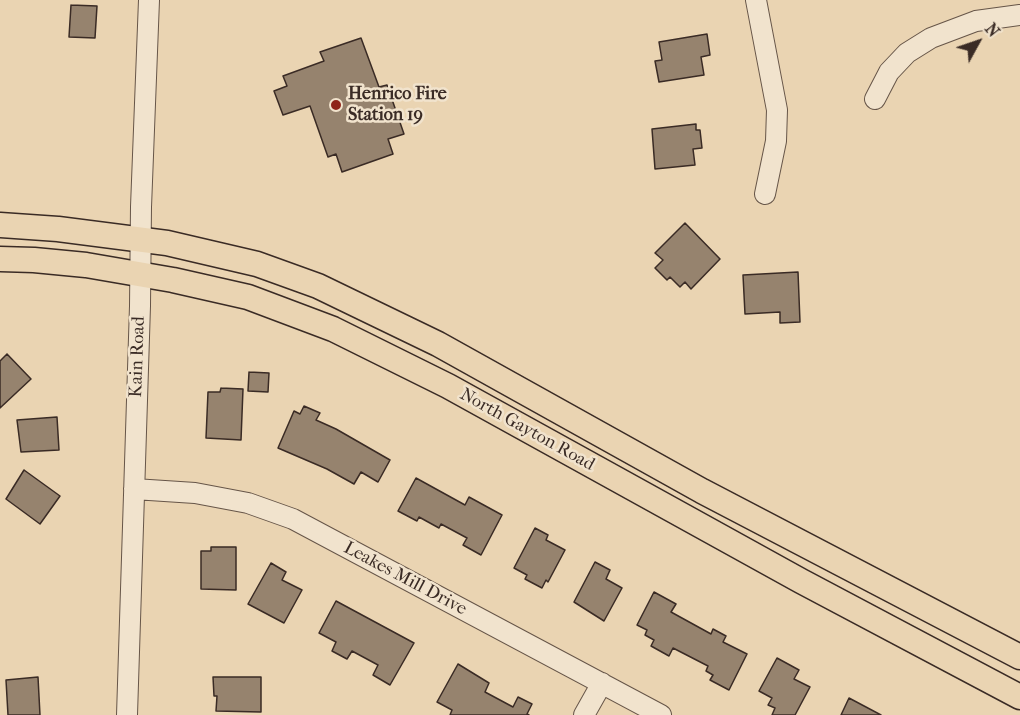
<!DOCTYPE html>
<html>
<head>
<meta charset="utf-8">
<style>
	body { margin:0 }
	#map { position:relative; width:1020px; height:715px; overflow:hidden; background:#ead4b2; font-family:"IM FELL French Canon",serif }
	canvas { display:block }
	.north { position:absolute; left:948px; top:12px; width:60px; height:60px; -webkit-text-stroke:4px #f1e3cd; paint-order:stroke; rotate:50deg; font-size:16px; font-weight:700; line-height:24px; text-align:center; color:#3a2b25 }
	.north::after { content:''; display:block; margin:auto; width:21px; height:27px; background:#3a2b25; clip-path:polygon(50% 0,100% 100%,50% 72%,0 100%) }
</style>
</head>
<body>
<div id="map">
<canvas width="1020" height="715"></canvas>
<div class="north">N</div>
</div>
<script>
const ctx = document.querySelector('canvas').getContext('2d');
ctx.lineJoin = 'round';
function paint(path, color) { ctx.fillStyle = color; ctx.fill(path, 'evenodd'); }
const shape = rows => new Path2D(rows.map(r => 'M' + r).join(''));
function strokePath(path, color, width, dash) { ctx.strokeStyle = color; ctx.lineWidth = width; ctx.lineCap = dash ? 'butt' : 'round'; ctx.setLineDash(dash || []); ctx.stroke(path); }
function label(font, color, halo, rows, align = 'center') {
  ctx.font = font + ' "IM FELL French Canon",serif'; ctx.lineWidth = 5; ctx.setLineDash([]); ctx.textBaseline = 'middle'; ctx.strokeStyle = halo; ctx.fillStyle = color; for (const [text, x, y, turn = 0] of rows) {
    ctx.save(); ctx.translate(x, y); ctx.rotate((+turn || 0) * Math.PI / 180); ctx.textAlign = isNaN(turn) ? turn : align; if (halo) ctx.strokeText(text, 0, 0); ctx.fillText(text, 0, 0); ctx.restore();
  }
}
const building = shape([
	[71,5,97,6,95,38,69,37,71,5],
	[707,34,710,55,701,57,704,75,659,82,655,61,662,60,659,42,707,34],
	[361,38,379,87,387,85,404,134,388,139,393,154,342,172,336,154,328,157,310,106,283,115,274,91,287,86,283,76,324,61,320,52,361,38],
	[696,124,696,130,700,130,702,148,693,149,695,165,655,169,652,129,696,124],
	[685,223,720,259,691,289,685,282,680,287,670,277,667,280,655,268,663,260,655,253,685,223],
	[798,272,800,322,780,323,780,312,745,314,743,275,798,272],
	[7,354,31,379,0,408,0,361,7,354],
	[249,372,269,373,268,392,248,391,249,372],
	[221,388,243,389,241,440,206,438,208,392,220,392,221,388],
	[304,406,320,413,316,420,336,429,390,460,378,482,361,472,354,484,327,469,278,448,294,411,300,414,304,406],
	[57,417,59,450,21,452,17,420,57,417],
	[24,470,60,496,40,524,6,499,24,470],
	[416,478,465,505,469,497,502,515,481,555,463,545,467,538,441,524,439,528,419,517,417,521,398,511,416,478],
	[535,528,548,535,546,540,565,550,548,582,546,580,542,588,525,579,527,575,514,568,535,528],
	[211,547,236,547,236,590,201,589,201,551,211,551,211,547],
	[595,562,610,570,606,579,622,588,604,621,574,602,595,562],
	[271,563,286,572,282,580,302,590,284,623,248,604,271,563],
	[654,592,676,604,671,612,711,634,713,629,726,636,723,642,747,654,729,690,710,680,713,675,706,671,708,666,673,648,669,656,651,646,654,640,645,635,647,630,637,625,654,592],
	[336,601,414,643,390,685,373,675,378,665,352,651,347,659,332,651,336,642,319,633,336,601],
	[777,658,799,670,794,679,810,687,795,715,772,715,775,708,768,705,772,698,759,691,777,658],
	[458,664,489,683,485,692,513,707,518,697,532,704,527,714,529,715,450,715,452,710,437,702,458,664],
	[38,677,40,715,8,715,6,680,38,677],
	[213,677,261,677,261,712,216,711,217,696,214,696,213,677],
	[849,698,881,715,841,715,849,698]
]);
const minor = shape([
	[756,0,777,110,776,141,765,194],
	[875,99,889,72,907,53,931,38,976,21,1020,15],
	[134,489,195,493,248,503,293,519,661,715],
	[127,715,140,306,141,207,149,0],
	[584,715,602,683]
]);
const major = shape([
	[0,225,58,229,167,243,257,264,318,286,438,344,702,491,1020,657],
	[0,259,34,260,86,265,173,280,248,297,333,329,448,386,801,581,1020,697]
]);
const markers = [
	[336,105,6,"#8f2418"]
];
const poiNames = [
	["Henrico Fire",348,95],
	["Station 19",348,116]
];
const streetNames = [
	["Kain Road",138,357,-88],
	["North Gayton Road",527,430,29],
	["Leakes Mill Drive",405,579,28]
];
paint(building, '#96836e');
strokePath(building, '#3a2b25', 1.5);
strokePath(minor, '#665548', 22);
strokePath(major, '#3a2b25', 27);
strokePath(minor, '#f1e3cd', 20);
strokePath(major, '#ead4b2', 24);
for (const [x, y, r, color] of markers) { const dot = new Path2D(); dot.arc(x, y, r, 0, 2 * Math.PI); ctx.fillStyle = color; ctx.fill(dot); strokePath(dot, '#f1e3cd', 2); }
label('bold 18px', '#3a2b25', '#f1e3cd', poiNames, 'left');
label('18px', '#3a2b25', '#f1e3cd', streetNames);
</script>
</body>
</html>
